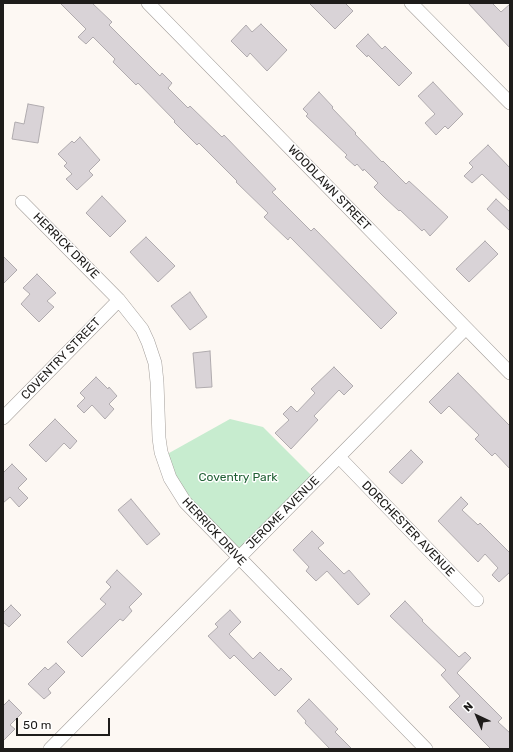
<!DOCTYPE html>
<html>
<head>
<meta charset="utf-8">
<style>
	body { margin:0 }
	#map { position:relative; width:513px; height:752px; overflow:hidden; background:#fdf8f3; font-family:Rubik,sans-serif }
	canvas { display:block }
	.frame { position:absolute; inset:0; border:4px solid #1e1c1a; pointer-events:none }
	.north { position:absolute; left:457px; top:696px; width:40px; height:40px; -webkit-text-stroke:3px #fff; paint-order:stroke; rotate:316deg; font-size:11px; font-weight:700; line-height:16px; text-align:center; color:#1e1c1a }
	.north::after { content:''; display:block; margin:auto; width:14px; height:18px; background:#1e1c1a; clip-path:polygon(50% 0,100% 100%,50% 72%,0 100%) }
	.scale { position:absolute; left:16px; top:718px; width:94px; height:18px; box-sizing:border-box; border:2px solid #1e1c1a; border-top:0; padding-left:5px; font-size:12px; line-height:14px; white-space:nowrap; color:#1e1c1a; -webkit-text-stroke:3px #fff; paint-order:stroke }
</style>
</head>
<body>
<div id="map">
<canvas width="513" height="752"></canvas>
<div class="frame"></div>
<div class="north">N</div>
<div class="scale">50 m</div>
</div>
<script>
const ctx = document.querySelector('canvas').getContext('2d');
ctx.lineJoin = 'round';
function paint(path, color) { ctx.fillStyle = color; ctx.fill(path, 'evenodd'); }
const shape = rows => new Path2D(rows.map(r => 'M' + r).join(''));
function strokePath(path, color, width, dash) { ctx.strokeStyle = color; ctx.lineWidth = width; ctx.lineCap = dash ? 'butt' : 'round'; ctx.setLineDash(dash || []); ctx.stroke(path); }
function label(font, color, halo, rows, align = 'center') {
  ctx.font = font + ' Rubik,sans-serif'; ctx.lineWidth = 3; ctx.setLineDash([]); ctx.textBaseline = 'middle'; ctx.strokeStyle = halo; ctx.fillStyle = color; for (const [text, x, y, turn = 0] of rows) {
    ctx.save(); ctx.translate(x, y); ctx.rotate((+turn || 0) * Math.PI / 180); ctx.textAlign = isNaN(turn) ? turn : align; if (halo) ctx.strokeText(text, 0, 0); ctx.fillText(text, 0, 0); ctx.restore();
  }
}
const green = shape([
	[230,419,263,427,315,479,238,555,193,508,162,457]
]);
const building = shape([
	[60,3,92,3,112,22,109,25,160,76,162,73,172,83,168,88,188,108,190,106,222,137,224,135,276,189,272,192,311,231,314,228,397,313,381,329,290,237,288,240,264,217,268,213,236,182,237,181,199,143,197,145,174,122,175,121,138,83,136,85,113,62,115,59,93,37,86,44,78,37,86,29,60,3],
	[309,3,345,3,353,11,335,29,309,3],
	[468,3,492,3,501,12,510,4,510,48,468,3],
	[261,24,287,50,267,71,250,53,247,57,231,41,246,25,252,32,261,24],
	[368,34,382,49,385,46,412,73,399,86,368,55,367,57,356,46,368,34],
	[433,82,463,114,448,129,445,126,436,135,425,123,435,114,418,96,433,82],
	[319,92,333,107,332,108,356,133,355,134,382,162,383,161,406,184,409,181,448,217,430,236,424,229,422,231,400,210,399,211,384,197,374,187,378,183,364,169,363,171,357,164,355,166,345,157,347,155,306,116,308,114,303,109,319,92],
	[28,104,44,107,38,143,12,139,15,122,24,124,28,104],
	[80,137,100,160,89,171,93,175,77,190,66,179,72,174,64,166,67,163,58,154,72,141,74,143,80,137],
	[488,145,510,168,510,201,482,174,472,183,464,176,473,167,469,163,488,145],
	[102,196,126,221,110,237,86,213,102,196],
	[496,199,510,212,510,231,487,209,496,199],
	[146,237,175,266,158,282,130,252,146,237],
	[485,241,498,254,469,282,456,269,485,241],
	[3,256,17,270,3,284,3,256],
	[37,274,56,293,47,301,54,307,39,322,21,304,30,294,23,288,37,274],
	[190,292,207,317,190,330,171,306,190,292],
	[210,351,212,387,196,388,193,353,210,351],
	[334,367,353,386,344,395,339,390,314,416,318,420,291,449,275,433,289,420,283,414,291,406,297,412,315,393,311,389,334,367],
	[458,373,510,426,510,469,495,453,492,456,475,439,479,435,449,406,441,414,429,402,458,373],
	[96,377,108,389,109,387,117,396,109,404,114,409,105,419,92,405,84,413,77,406,85,398,80,393,96,377],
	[55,419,77,441,70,449,64,443,46,462,29,445,55,419],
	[411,450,423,462,402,484,389,472,411,450],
	[12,464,27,479,18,488,28,498,19,507,10,497,3,503,3,473,12,464],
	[461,497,468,504,462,510,478,525,480,523,510,553,510,572,499,582,492,575,498,568,485,554,478,562,438,521,461,497],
	[131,499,160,534,147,545,118,510,131,499],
	[312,531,324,543,318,548,344,574,349,570,370,594,358,605,327,571,316,581,306,571,309,567,293,550,312,531],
	[117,570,142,594,129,607,132,611,123,621,120,619,82,657,67,642,106,604,100,599,111,587,106,582,117,570],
	[405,601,423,620,422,621,459,657,465,652,471,658,457,673,502,718,498,722,510,733,510,749,491,749,449,707,460,696,441,675,446,670,390,616,405,601],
	[11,605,21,615,9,627,3,622,3,613,11,605],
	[230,610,241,622,229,634,253,659,260,652,279,671,281,668,292,679,275,696,234,655,230,659,208,636,218,627,215,624,230,610],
	[56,663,65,672,48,689,51,693,44,699,28,684,45,667,48,670,56,663],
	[309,699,338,729,335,732,352,749,330,749,305,723,306,721,297,711,309,699],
	[9,700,22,713,10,725,15,729,3,741,3,706,9,700]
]);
const minor = shape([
	[148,3,510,373],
	[411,3,510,103],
	[22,202,119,300,142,329,148,342,155,363,157,382,159,438,161,452,170,478,185,502,426,749],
	[3,418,119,300],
	[339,457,477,600],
	[50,749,466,328]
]);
const streetNames = [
	["WOODLAWN STREET",329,188,46],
	["HERRICK DRIVE",66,246,45],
	["COVENTRY STREET",61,359,-46],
	["JEROME AVENUE",283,513,-45],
	["DORCHESTER AVENUE",408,529,46],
	["HERRICK DRIVE",214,532,47]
];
const parkNames = [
	["Coventry Park",238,478]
];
paint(green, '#c7eccf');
paint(building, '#d9d3d7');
strokePath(building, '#b0abae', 1);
strokePath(minor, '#a39e9a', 14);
strokePath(minor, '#fff', 13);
label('12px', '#1e1c1a', '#fff', streetNames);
label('12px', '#216035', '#fff', parkNames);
</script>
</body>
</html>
